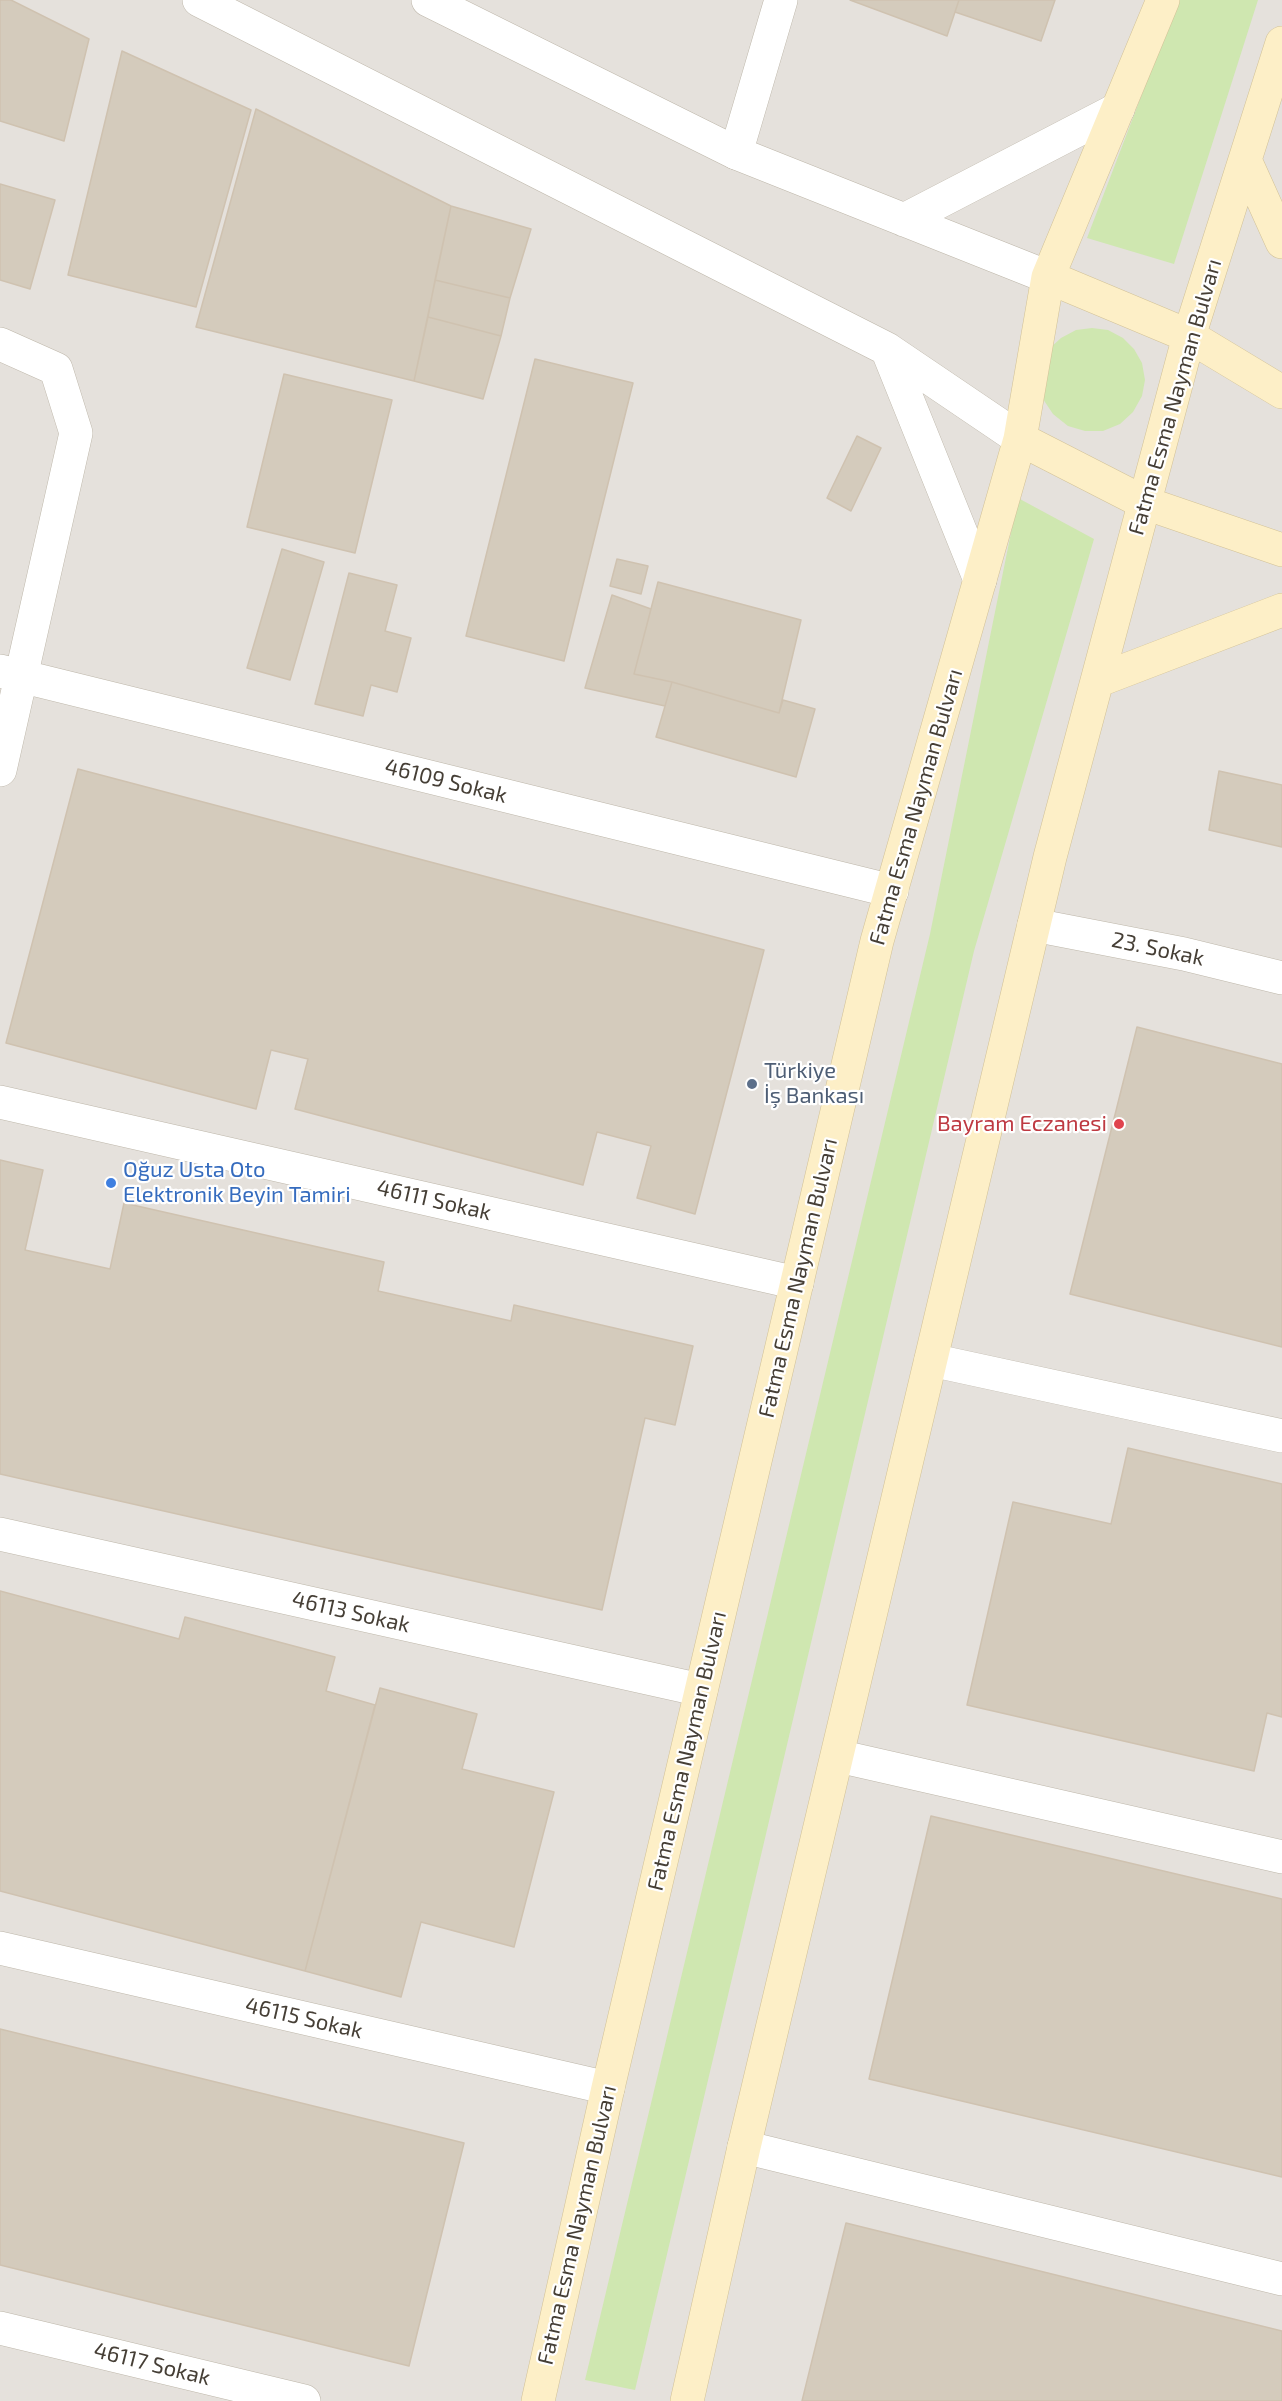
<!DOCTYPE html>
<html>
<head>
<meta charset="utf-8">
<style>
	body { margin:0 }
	canvas { display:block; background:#f3efe7 }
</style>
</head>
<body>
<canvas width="1282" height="2401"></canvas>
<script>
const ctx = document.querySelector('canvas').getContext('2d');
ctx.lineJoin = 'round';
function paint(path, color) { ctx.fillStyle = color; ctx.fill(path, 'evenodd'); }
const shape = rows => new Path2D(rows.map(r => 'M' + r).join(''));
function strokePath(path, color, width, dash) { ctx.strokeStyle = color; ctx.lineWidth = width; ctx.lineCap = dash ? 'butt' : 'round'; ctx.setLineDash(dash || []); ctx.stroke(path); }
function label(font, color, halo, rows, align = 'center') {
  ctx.font = font + ' "Exo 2",sans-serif'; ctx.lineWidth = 4.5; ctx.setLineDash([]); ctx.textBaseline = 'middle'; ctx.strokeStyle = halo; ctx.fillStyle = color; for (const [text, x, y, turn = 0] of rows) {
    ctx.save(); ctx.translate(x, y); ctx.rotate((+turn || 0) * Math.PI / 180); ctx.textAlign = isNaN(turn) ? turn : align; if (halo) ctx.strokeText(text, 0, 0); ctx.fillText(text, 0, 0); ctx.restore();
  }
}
const industrial = shape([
	[0,0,1282,0,1282,2401,0,2401]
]);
const green = shape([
	[1178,0,1258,0,1174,264,1087,238],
	[1092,328,1108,330,1123,338,1134,349,1142,363,1145,380,1142,396,1133,412,1120,424,1103,431,1085,431,1068,426,1053,414,1043,399,1049,349,1061,338,1076,330],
	[1018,498,1094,539,974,951,635,2390,585,2380,930,934]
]);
const building = shape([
	[0,0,11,0,89,39,64,141,0,121,0,0],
	[850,0,959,0,947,36,850,0],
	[959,0,1055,0,1041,41,955,12,959,0],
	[122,51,251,110,196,307,68,275,122,51],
	[256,109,451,206,414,381,196,327,256,109],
	[0,184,55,200,30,289,0,280,0,184],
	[451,206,531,229,510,298,435,280,451,206],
	[435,280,510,298,501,336,428,317,435,280],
	[428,317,501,336,483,399,414,381,428,317],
	[535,359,633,383,564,661,466,636,535,359],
	[284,374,392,400,355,553,247,527,284,374],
	[857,436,881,448,851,511,827,498,857,436],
	[282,549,324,562,290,680,247,668,282,549],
	[617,559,648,566,641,594,610,586,617,559],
	[349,573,397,585,385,631,411,638,397,692,371,685,363,716,315,704,349,573],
	[658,582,801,620,779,713,672,682,634,674,658,582],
	[612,595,651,609,634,674,672,682,665,706,585,688,612,595],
	[672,682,779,713,783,700,815,709,796,777,656,737,672,682],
	[78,769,764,950,695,1214,637,1198,651,1146,597,1132,583,1185,295,1109,308,1059,271,1050,256,1109,6,1043,78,769],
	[1219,771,1282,785,1282,847,1209,830,1219,771],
	[1137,1027,1282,1064,1282,1347,1070,1294,1137,1027],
	[0,1160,43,1170,25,1250,110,1269,124,1203,384,1262,378,1291,511,1321,514,1305,693,1346,675,1425,645,1418,602,1610,0,1474,0,1160],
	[1128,1448,1282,1484,1282,1717,1267,1713,1254,1771,967,1705,1013,1502,1111,1524,1128,1448],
	[0,1591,179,1639,185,1617,335,1657,326,1691,375,1705,305,1971,0,1891,0,1591],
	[380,1688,477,1714,462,1769,554,1792,514,1947,421,1922,401,1997,305,1971,380,1688],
	[931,1816,1282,1899,1282,2177,869,2079,931,1816],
	[0,2029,464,2143,409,2366,0,2265,0,2029],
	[846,2223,1282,2331,1282,2401,802,2401,846,2223]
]);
const minor = shape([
	[736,153,781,0],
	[0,344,56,369,76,433,0,770],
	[0,671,892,891],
	[1034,925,1184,954,1282,978],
	[0,1102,797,1283],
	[931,1360,1282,1436],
	[0,1534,701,1690],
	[838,1756,1282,1857],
	[0,1948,608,2088],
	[744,2147,1282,2279]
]);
const tertiary = shape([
	[199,0,887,349,1020,439],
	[428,0,736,153,1048,277],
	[904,220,1118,109],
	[887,349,980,580],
	[0,2328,304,2401]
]);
const secondary = shape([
	[1245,160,1282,242],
	[1048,277,1189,336,1282,392],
	[1020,439,1145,503,1282,550],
	[1097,681,1282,610],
	[538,2401,608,2088,877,941,1020,439,1048,277,1163,0],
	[687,2401,744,2147,1050,857,1189,336,1282,43]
]);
const markers = [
	[752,1084,6,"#5c6f8a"],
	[1119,1124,6,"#e0444e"],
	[111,1183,6,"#3f7fe0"]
];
const streetNames = [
	["Fatma Esma Nayman Bulvarı",1175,397,-74],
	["46109 Sokak",446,781,14],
	["Fatma Esma Nayman Bulvarı",916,807,-74],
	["23. Sokak",1158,949,12],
	["46111 Sokak",434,1200,13],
	["Fatma Esma Nayman Bulvarı",798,1278,-77],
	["46113 Sokak",351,1612,13],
	["Fatma Esma Nayman Bulvarı",687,1751,-77],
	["46115 Sokak",304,2018,13],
	["Fatma Esma Nayman Bulvarı",577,2225,-77],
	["46117 Sokak",152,2364,14]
];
const serviceNames = [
	["Türkiye",764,1071],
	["İş Bankası",764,1096]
];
const healthNames = [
	["Bayram Eczanesi",1107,1124]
];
const shopNames = [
	["Oğuz Usta Oto",123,1170],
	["Elektronik Beyin Tamiri",123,1195]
];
paint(industrial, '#e5e1dc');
paint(green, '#cfe7b0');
paint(building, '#d4cbbc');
strokePath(building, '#cfc2b0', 1.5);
strokePath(minor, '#beb7aa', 34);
strokePath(tertiary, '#beb7aa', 34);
strokePath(secondary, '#d2c298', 34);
strokePath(minor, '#fff', 33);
strokePath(tertiary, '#fff', 33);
strokePath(secondary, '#fdefc7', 33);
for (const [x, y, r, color] of markers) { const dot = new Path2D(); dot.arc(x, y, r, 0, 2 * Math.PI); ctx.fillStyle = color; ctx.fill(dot); strokePath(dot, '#fff', 2); }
label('22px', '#463f36', '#fff', streetNames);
label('22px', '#4e5e75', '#fff', serviceNames, 'left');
label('22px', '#be3a42', '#fff', healthNames, 'right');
label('22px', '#366cbe', '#fff', shopNames, 'left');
</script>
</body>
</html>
